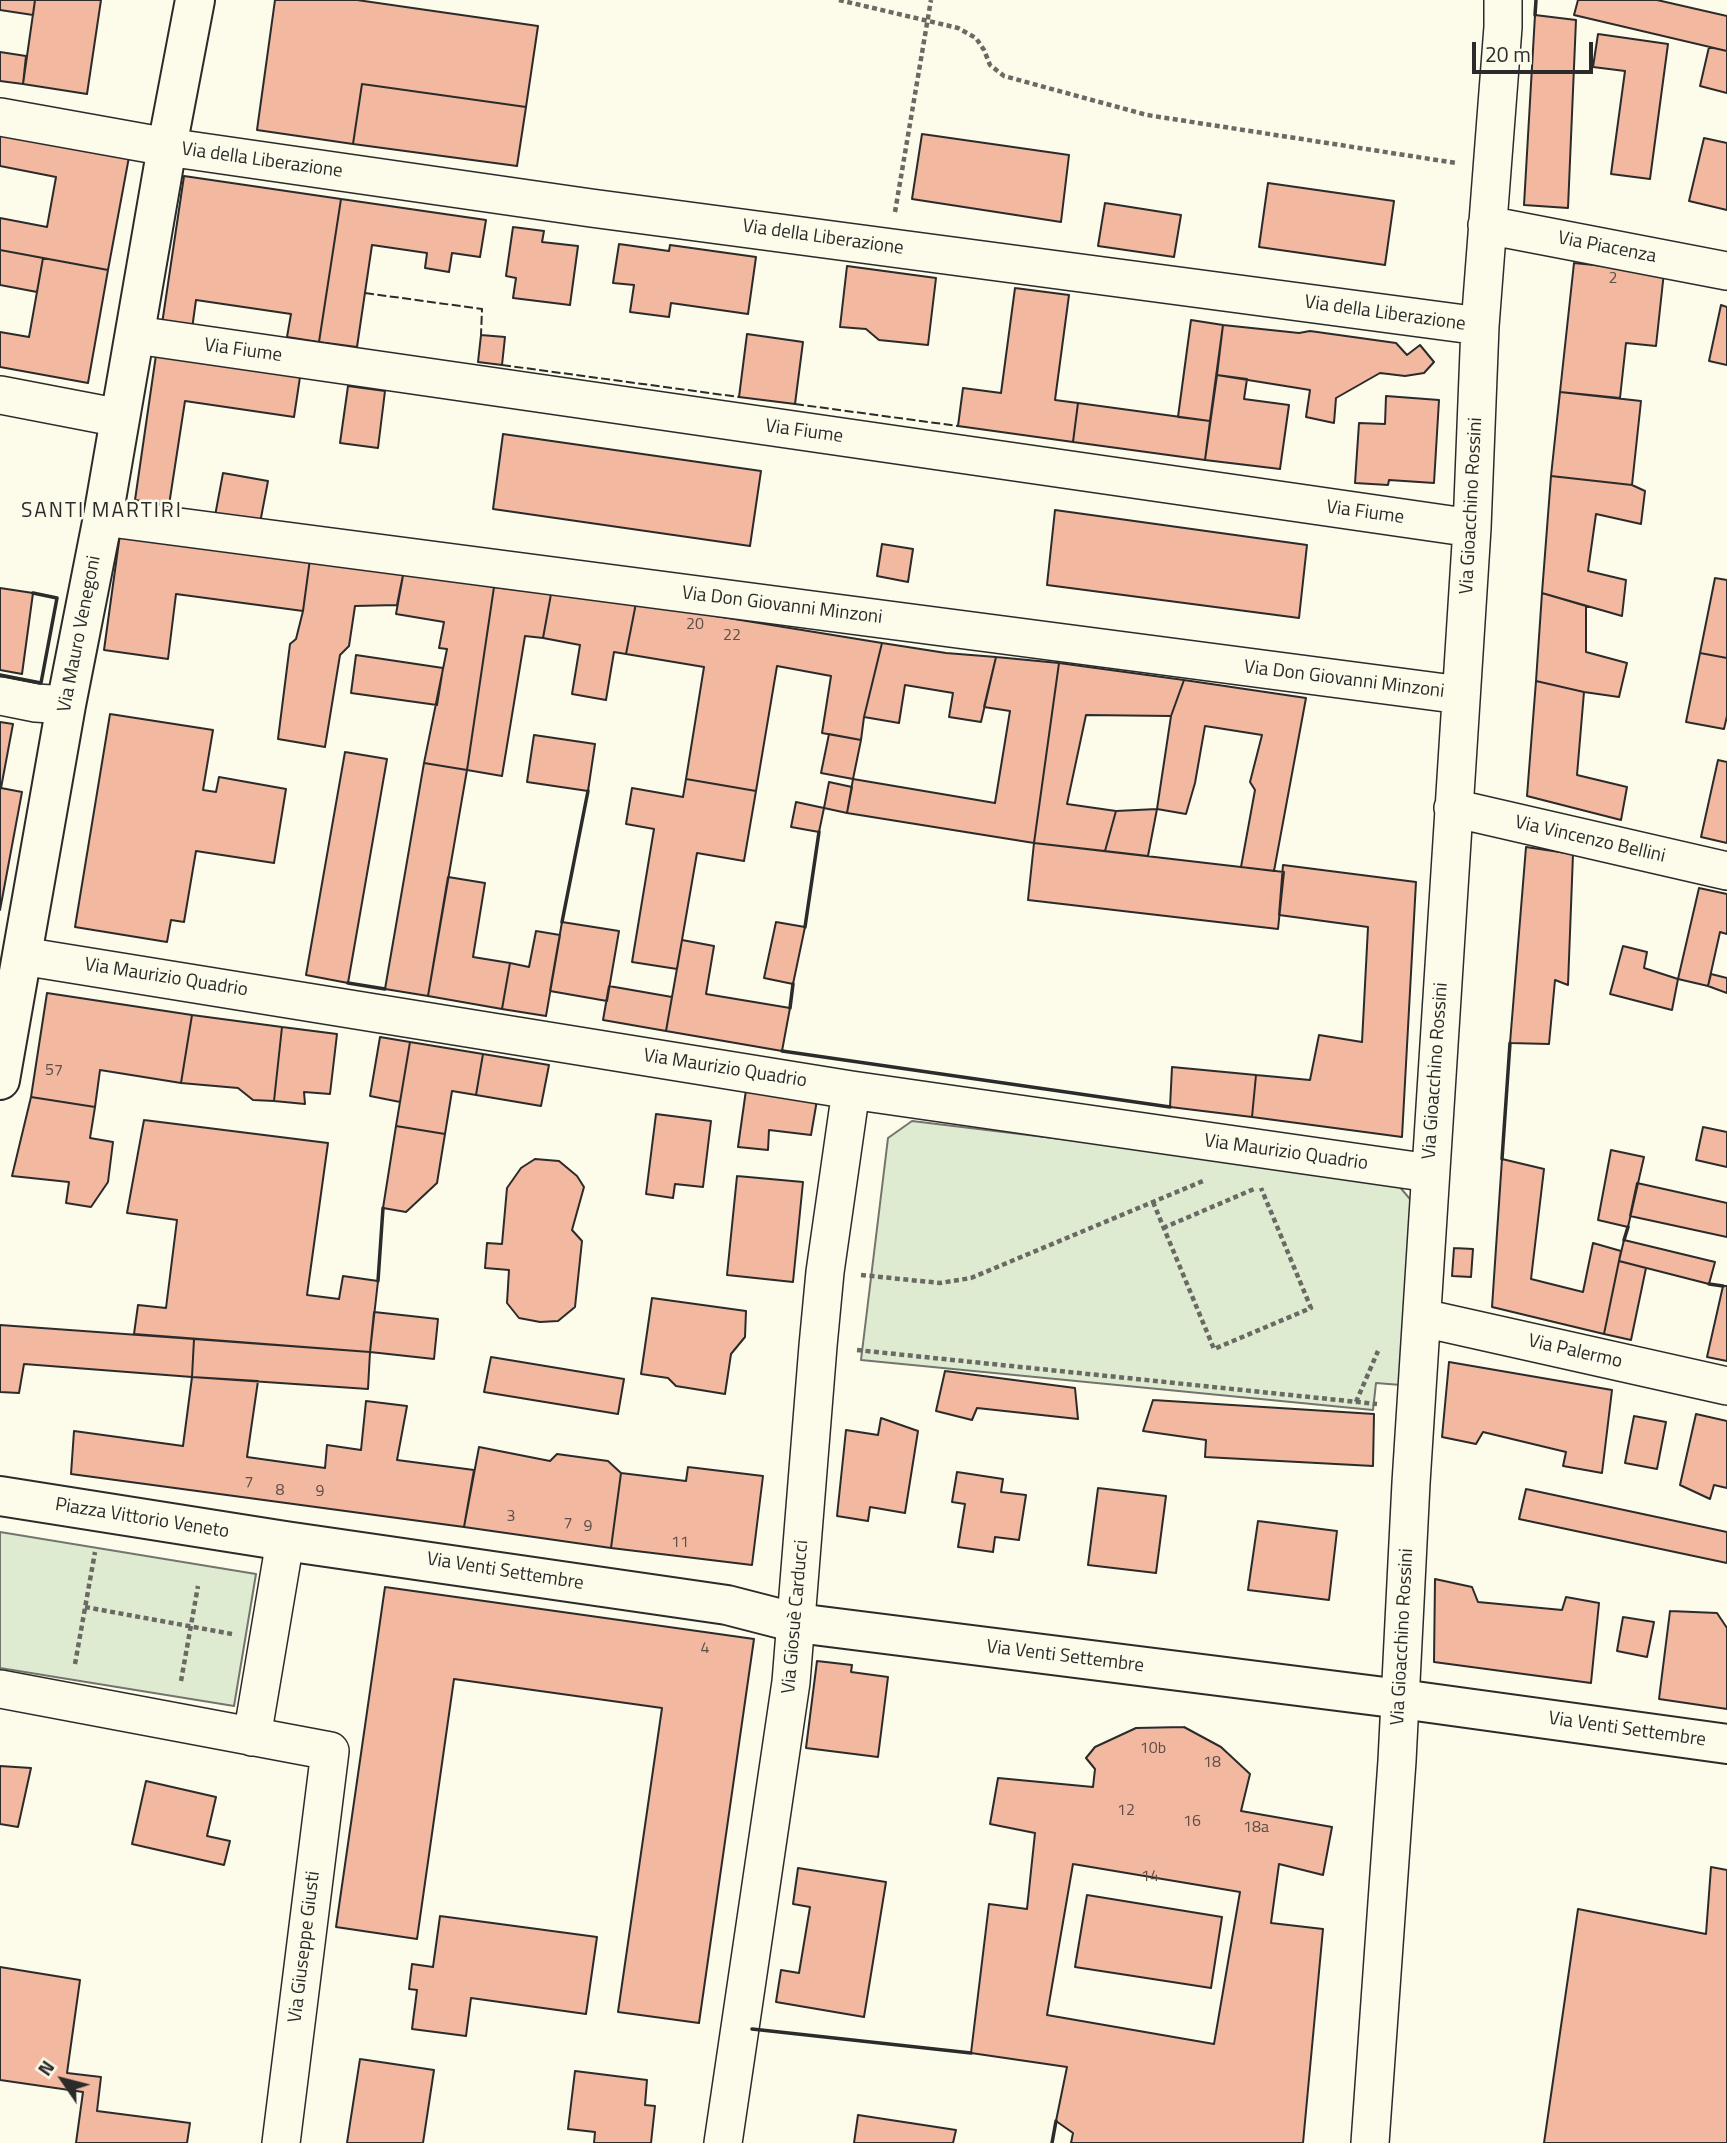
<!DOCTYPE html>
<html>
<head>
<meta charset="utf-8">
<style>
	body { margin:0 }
	#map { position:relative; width:1727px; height:2143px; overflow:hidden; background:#fdfbea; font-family:"Titillium Web",sans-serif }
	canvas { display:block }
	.north { position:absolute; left:28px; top:2045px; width:70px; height:70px; -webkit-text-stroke:5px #fdfbea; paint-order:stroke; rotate:305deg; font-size:19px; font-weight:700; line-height:28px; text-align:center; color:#2b2b2b }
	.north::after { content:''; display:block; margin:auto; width:24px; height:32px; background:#2b2b2b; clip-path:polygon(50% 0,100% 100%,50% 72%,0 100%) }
	.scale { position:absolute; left:1472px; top:42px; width:121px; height:32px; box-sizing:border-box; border:4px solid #2b2b2b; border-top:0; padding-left:9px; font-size:21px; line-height:24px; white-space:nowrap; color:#2b2b2b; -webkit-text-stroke:5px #fdfbea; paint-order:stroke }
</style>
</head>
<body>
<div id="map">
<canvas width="1727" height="2143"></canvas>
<div class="north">N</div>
<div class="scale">20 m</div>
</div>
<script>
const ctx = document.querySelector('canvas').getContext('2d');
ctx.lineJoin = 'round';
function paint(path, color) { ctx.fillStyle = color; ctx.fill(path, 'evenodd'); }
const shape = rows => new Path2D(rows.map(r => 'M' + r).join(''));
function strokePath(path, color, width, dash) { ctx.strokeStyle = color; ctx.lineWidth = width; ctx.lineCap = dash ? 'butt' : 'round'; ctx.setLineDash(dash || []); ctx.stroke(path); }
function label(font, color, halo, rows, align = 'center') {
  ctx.font = font + ' "Titillium Web",sans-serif'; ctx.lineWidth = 5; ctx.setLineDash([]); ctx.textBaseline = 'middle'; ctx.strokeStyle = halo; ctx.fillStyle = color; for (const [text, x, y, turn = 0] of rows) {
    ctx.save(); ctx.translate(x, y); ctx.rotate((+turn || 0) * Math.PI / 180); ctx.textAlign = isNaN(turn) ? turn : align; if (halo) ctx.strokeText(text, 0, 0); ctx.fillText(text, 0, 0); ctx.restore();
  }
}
const green = shape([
	[912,1121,1393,1179,1415,1205,1401,1385,1376,1383,1373,1410,861,1360,888,1138,912,1121],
	[0,1532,256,1574,234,1706,0,1668,0,1532]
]);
const building = shape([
	[0,0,35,0,33,15,0,10,0,0],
	[35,0,101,0,87,94,23,84,35,0],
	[275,0,357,0,538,26,526,107,362,84,353,144,257,130,275,0],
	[1578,0,1657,0,1727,16,1727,51,1574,15,1578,0],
	[1535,15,1576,20,1568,208,1524,205,1535,15],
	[1598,34,1668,44,1650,179,1611,174,1625,71,1593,67,1598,34],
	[1709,47,1727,51,1727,93,1700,86,1709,47],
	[0,52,26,56,23,84,0,81,0,52],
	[362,84,526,107,517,166,353,144,362,84],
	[0,134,129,157,108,270,0,250,0,218,47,227,56,177,0,166,0,134],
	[922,134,1069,155,1061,222,912,199,922,134],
	[1704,138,1727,143,1727,210,1689,201,1704,138],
	[184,176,341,199,319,342,287,337,291,314,196,300,192,329,162,324,184,176],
	[1268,183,1394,201,1385,265,1259,247,1268,183],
	[341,199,486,220,480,257,452,253,449,272,425,268,427,253,372,245,357,347,319,342,341,199],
	[1105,203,1181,215,1174,257,1098,246,1105,203],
	[513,227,544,231,542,242,578,246,570,305,513,298,516,278,506,276,513,227],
	[619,244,669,251,670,245,756,257,748,314,671,303,669,317,630,312,634,285,613,283,619,244],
	[0,250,43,258,37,292,0,285,0,250],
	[43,258,108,270,88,383,0,367,0,332,29,337,43,258],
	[1574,263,1664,272,1656,346,1626,343,1620,398,1560,392,1574,263],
	[847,266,936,278,928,345,879,340,866,329,840,327,847,266],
	[1015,288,1069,295,1055,400,1078,403,1073,442,958,426,963,388,1001,393,1015,288],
	[1721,305,1727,307,1727,365,1709,361,1721,305],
	[1191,320,1223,325,1210,421,1178,417,1191,320],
	[1223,325,1299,333,1310,331,1396,343,1407,355,1420,345,1434,362,1424,373,1405,376,1380,373,1336,398,1334,423,1306,417,1310,390,1217,375,1223,325],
	[747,334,803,342,795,404,739,397,747,334],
	[481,335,505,337,502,365,478,362,481,335],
	[156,355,300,377,294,417,185,401,169,505,135,500,156,355],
	[1217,375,1247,379,1244,399,1289,405,1280,469,1205,460,1217,375],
	[348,386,385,391,378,448,340,443,348,386],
	[1560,392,1641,401,1632,485,1551,476,1560,392],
	[1386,396,1439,400,1434,483,1389,480,1388,485,1355,483,1359,423,1385,424,1386,396],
	[1078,403,1210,421,1205,460,1073,442,1078,403],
	[503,434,761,471,750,546,493,509,503,434],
	[223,473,268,481,260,523,215,516,223,473],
	[1551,476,1632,485,1645,491,1641,524,1596,514,1588,571,1626,580,1622,616,1542,593,1551,476],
	[1055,510,1307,545,1299,618,1047,585,1055,510],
	[120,534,310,559,303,611,176,594,168,659,104,650,120,534],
	[882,544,913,549,908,582,877,576,882,544],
	[310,559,404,570,397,605,355,606,349,646,340,655,325,747,278,739,290,644,296,639,303,611,310,559],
	[404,570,494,587,467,770,424,763,447,649,439,648,444,622,396,614,404,570],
	[1715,578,1727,580,1727,658,1700,653,1715,578],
	[494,587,551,594,543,638,525,636,502,776,467,770,494,587],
	[0,588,33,593,22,674,0,670,0,588],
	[1542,593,1586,606,1586,652,1627,663,1619,697,1584,692,1536,681,1542,593],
	[551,594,636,603,626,654,614,652,606,700,572,694,580,645,543,638,551,594],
	[636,603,882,643,864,717,861,740,822,733,831,676,777,666,756,791,686,779,704,667,626,654,636,603],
	[882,643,946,653,996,657,981,722,949,717,953,693,905,685,899,723,864,717,882,643],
	[1700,653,1727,658,1727,716,1724,729,1686,722,1700,653],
	[356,655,443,668,437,705,351,693,356,655],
	[996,657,1059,663,1034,843,847,813,853,779,995,803,1010,711,984,707,996,657],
	[1059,663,1184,680,1171,716,1086,715,1067,804,1116,811,1105,851,1034,843,1059,663],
	[1184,680,1306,698,1274,871,1241,867,1255,790,1250,782,1262,735,1205,726,1195,783,1186,814,1157,809,1171,716,1184,680],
	[1536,681,1584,692,1577,775,1627,787,1621,820,1527,796,1536,681],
	[110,714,213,730,203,790,216,792,219,777,286,789,274,863,196,851,184,922,171,920,167,942,75,927,110,714],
	[0,722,13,724,1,788,22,792,0,910,0,722],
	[829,734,861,740,853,779,821,773,829,734],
	[534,735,595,744,588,791,527,782,534,735],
	[345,752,387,759,348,983,306,975,345,752],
	[1718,760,1727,762,1727,843,1701,837,1718,760],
	[424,763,467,770,428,996,385,989,424,763],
	[686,779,756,791,744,861,697,853,677,969,632,962,654,829,626,824,632,788,683,797,686,779],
	[829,782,852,787,847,813,824,808,829,782],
	[796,802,824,808,819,832,791,827,796,802],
	[1157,809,1148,856,1105,851,1116,811,1157,809],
	[1034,843,1284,872,1278,929,1028,900,1034,843],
	[1526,847,1573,854,1568,985,1555,980,1549,1044,1510,1043,1526,847],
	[1283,865,1416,882,1402,1137,1252,1117,1256,1075,1310,1080,1319,1035,1362,1042,1368,927,1279,915,1283,865],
	[448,877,485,883,473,957,510,963,502,1009,428,996,448,877],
	[1699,888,1727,894,1727,934,1720,932,1708,986,1678,979,1699,888],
	[562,922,619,931,607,1001,550,991,562,922],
	[776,922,805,927,793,984,764,978,776,922],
	[536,931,560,935,546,1016,502,1009,510,963,529,967,536,931],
	[682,940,714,946,706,994,790,1008,782,1051,666,1031,682,940],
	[1623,946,1647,952,1644,968,1678,979,1672,1010,1610,994,1623,946],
	[1711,974,1727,978,1727,993,1708,986,1711,974],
	[609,986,672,997,666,1031,603,1020,609,986],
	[47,993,192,1015,181,1083,100,1070,95,1107,31,1097,47,993],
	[192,1015,282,1027,274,1101,253,1100,238,1088,181,1083,192,1015],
	[282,1027,337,1034,330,1094,304,1092,305,1104,274,1101,282,1027],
	[380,1037,410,1042,400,1102,370,1096,380,1037],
	[410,1042,483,1054,476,1095,452,1091,445,1134,396,1126,410,1042],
	[483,1054,549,1065,541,1106,476,1095,483,1054],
	[1172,1067,1256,1075,1252,1117,1170,1107,1172,1067],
	[746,1090,817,1100,811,1135,769,1130,768,1150,738,1147,746,1090],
	[31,1097,95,1107,90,1138,113,1142,108,1182,91,1207,66,1203,69,1182,12,1176,31,1097],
	[656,1114,711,1121,703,1187,675,1184,673,1198,646,1194,656,1114],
	[144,1120,328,1143,307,1295,339,1299,343,1276,378,1281,370,1352,134,1334,138,1305,166,1308,177,1220,127,1213,144,1120],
	[396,1126,445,1134,437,1183,406,1212,383,1208,396,1126],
	[1703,1127,1727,1132,1727,1167,1696,1160,1703,1127],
	[1611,1150,1644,1157,1628,1227,1598,1220,1611,1150],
	[535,1159,559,1161,577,1176,584,1187,572,1230,582,1241,575,1307,558,1321,540,1322,519,1318,507,1303,509,1270,485,1268,487,1243,502,1244,507,1188,521,1168,535,1159],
	[1502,1159,1544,1169,1531,1279,1583,1292,1593,1243,1621,1251,1604,1334,1492,1307,1502,1159],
	[737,1176,803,1182,793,1282,727,1275,737,1176],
	[1637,1183,1727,1203,1727,1237,1630,1216,1637,1183],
	[1624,1240,1715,1262,1709,1284,1619,1261,1624,1240],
	[1454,1248,1473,1249,1471,1277,1452,1276,1454,1248],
	[1619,1261,1646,1268,1631,1340,1604,1334,1619,1261],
	[1723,1286,1727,1286,1727,1361,1707,1357,1723,1286],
	[652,1298,746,1311,745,1337,731,1354,725,1394,676,1386,668,1378,641,1374,652,1298],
	[374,1312,438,1319,434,1359,370,1352,374,1312],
	[0,1325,194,1339,192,1377,24,1364,19,1393,0,1392,0,1325],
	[194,1339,370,1352,368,1389,192,1377,194,1339],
	[491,1357,624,1379,618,1414,484,1392,491,1357],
	[1449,1362,1612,1390,1602,1473,1563,1466,1566,1452,1483,1432,1476,1444,1442,1437,1449,1362],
	[945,1371,1075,1388,1078,1419,977,1408,972,1420,936,1411,945,1371],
	[192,1377,258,1381,247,1457,325,1468,327,1445,361,1450,366,1401,407,1406,397,1460,474,1470,464,1527,71,1474,74,1431,183,1446,192,1377],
	[1153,1400,1374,1414,1373,1466,1205,1457,1206,1440,1143,1431,1153,1400],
	[1696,1414,1727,1421,1727,1488,1714,1485,1710,1499,1680,1485,1696,1414],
	[1634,1416,1666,1422,1657,1469,1625,1463,1634,1416],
	[881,1418,918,1431,905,1513,870,1507,868,1521,837,1516,846,1430,878,1435,881,1418],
	[479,1447,550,1461,557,1454,608,1461,621,1473,611,1548,464,1527,479,1447],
	[688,1467,763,1476,752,1565,611,1548,621,1473,686,1481,688,1467],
	[957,1472,1003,1479,1001,1492,1026,1495,1019,1540,995,1537,993,1552,958,1547,965,1504,952,1502,957,1472],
	[1098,1488,1166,1496,1156,1573,1088,1565,1098,1488],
	[1526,1489,1727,1532,1727,1563,1519,1519,1526,1489],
	[1258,1521,1337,1531,1329,1600,1248,1590,1258,1521],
	[1435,1579,1472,1587,1478,1602,1562,1610,1566,1597,1599,1603,1591,1683,1434,1662,1435,1579],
	[385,1587,754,1639,699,2023,618,2012,662,1708,454,1679,417,1939,336,1927,385,1587],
	[1670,1611,1717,1613,1727,1628,1727,1709,1659,1699,1670,1611],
	[1623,1617,1654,1622,1647,1657,1617,1651,1623,1617],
	[817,1661,852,1665,851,1672,888,1677,878,1757,806,1748,817,1661],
	[1184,1727,1221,1747,1250,1774,1241,1811,1332,1827,1323,1875,1279,1864,1271,1923,1323,1929,1303,2143,1071,2143,1073,2133,1056,2121,1067,2067,971,2053,989,1904,1027,1909,1035,1833,990,1824,998,1778,1093,1787,1095,1769,1086,1758,1095,1747,1136,1728,1184,1727],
	[1073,1864,1240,1892,1214,2044,1047,2015,1073,1864],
	[0,1766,31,1768,18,1827,0,1824,0,1766],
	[146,1781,216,1797,207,1836,230,1841,224,1865,132,1844,146,1781],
	[1711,1867,1727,1870,1727,2143,1544,2143,1578,1909,1706,1934,1711,1867],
	[798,1868,886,1882,864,2017,776,2002,781,1970,799,1973,810,1907,793,1904,798,1868],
	[1087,1895,1222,1917,1211,1988,1075,1967,1087,1895],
	[440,1916,597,1937,586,2014,471,1998,466,2036,412,2029,417,1990,409,1989,412,1964,433,1967,440,1916],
	[0,1967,80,1980,67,2073,101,2077,97,2111,190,2123,187,2143,76,2143,83,2092,0,2080,0,1967],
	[360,2059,434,2070,423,2143,347,2143,360,2059],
	[575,2071,647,2080,645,2105,655,2106,651,2143,594,2143,595,2132,568,2129,575,2071],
	[858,2115,956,2130,953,2143,854,2143,858,2115]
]);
const path = shape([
	[839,0,958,28,976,38,984,50,990,65,1004,76,1147,115,1456,163],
	[895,212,931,0],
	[1153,1202,1214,1349,1311,1308,1261,1188],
	[1163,1228,1254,1189],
	[861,1275,940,1283,971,1278,1203,1181],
	[857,1350,1377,1404],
	[1356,1402,1378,1351],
	[85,1607,232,1634],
	[75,1664,95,1552],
	[181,1681,198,1586]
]);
const minor = shape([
	[0,117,167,147,591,208,1480,326],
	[1487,225,1727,271],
	[136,335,1472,528],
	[0,395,120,418],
	[103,517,1461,695],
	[0,696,36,703,66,705],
	[1453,808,1727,871],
	[22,956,851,1090,1430,1173],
	[1423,1318,1727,1386],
	[0,1689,330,1751,281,2143],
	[252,1737,285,1541],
	[723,2143,791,1682,818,1346,825,1272,851,1090],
	[1370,2143,1397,1761,1411,1483,1472,528,1480,326,1503,27,1503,0]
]);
const tertiary = shape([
	[0,1080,66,705,103,517,167,147,195,0],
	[0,1496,285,1541,727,1605,797,1623,1401,1699,1727,1744]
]);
const fence = shape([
	[365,293,482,309,481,335],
	[502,365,739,397],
	[795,404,958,426]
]);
const wall = shape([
	[1535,15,1536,0],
	[0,675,41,683,57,598,33,593],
	[562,922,588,791],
	[805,927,819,832],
	[348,983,385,989],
	[790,1008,793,984],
	[782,1051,1170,1107],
	[1502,1159,1510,1043],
	[1624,1240,1628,1227],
	[378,1281,383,1208],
	[1709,1284,1723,1286],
	[752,2029,971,2053],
	[1052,2143,1056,2121]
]);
const numberNames = [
	["2",1613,279],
	["20",695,625],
	["22",732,636],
	["57",54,1071],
	["7",249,1483],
	["8",280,1491],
	["9",320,1492],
	["3",511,1517],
	["7",568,1524],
	["9",588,1527],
	["11",680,1543],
	["4",705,1649],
	["10b",1153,1749],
	["18",1212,1763],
	["12",1126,1811],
	["16",1192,1822],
	["18a",1256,1828],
	["14",1150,1877]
];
const streetNames = [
	["Via della Liberazione",262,161,8],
	["Via della Liberazione",823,238,8],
	["Via Piacenza",1607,248,11],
	["Via della Liberazione",1385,314,8],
	["Via Fiume",243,351,8],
	["Via Fiume",804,432,8],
	["Via Gioacchino Rossini",1472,506,-87],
	["Via Fiume",1365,513,8],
	["Via Don Giovanni Minzoni",782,606,7],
	["Via Mauro Venegoni",80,634,-79],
	["Via Don Giovanni Minzoni",1344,680,7],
	["Via Vincenzo Bellini",1590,840,13],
	["Via Maurizio Quadrio",166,978,9],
	["Via Maurizio Quadrio",725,1069,9],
	["Via Gioacchino Rossini",1436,1071,-86],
	["Via Maurizio Quadrio",1286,1153,8],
	["Via Palermo",1575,1352,13],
	["Piazza Vittorio Veneto",142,1519,9],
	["Via Venti Settembre",505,1572,9],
	["Via Giosuè Carducci",796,1617,-85],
	["Via Gioacchino Rossini",1403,1637,-87],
	["Via Venti Settembre",1065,1657,7],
	["Via Venti Settembre",1627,1730,8],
	["Via Giuseppe Giusti",305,1947,-83]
];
const neighbourhoodNames = [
	["SANTI MARTIRI",102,512]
];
paint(green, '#deebd1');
strokePath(green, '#74746e', 2);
paint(building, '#f2b8a0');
strokePath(building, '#2b2b2b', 2);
strokePath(minor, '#2b2b2b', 40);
strokePath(tertiary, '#2b2b2b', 42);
strokePath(path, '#6a6964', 4.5, [5, 3.5]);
strokePath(minor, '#fdfbea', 37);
strokePath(tertiary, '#fdfbea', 38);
strokePath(fence, '#2b2b2b', 2, [9, 3.5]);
strokePath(wall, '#2b2b2b', 3.5);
label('16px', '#5d4e48', null, numberNames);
label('19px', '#2b2b2b', '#fdfbea', streetNames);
ctx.letterSpacing = '2px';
label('21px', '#2b2b2b', '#fdfbea', neighbourhoodNames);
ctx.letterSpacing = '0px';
</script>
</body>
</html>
